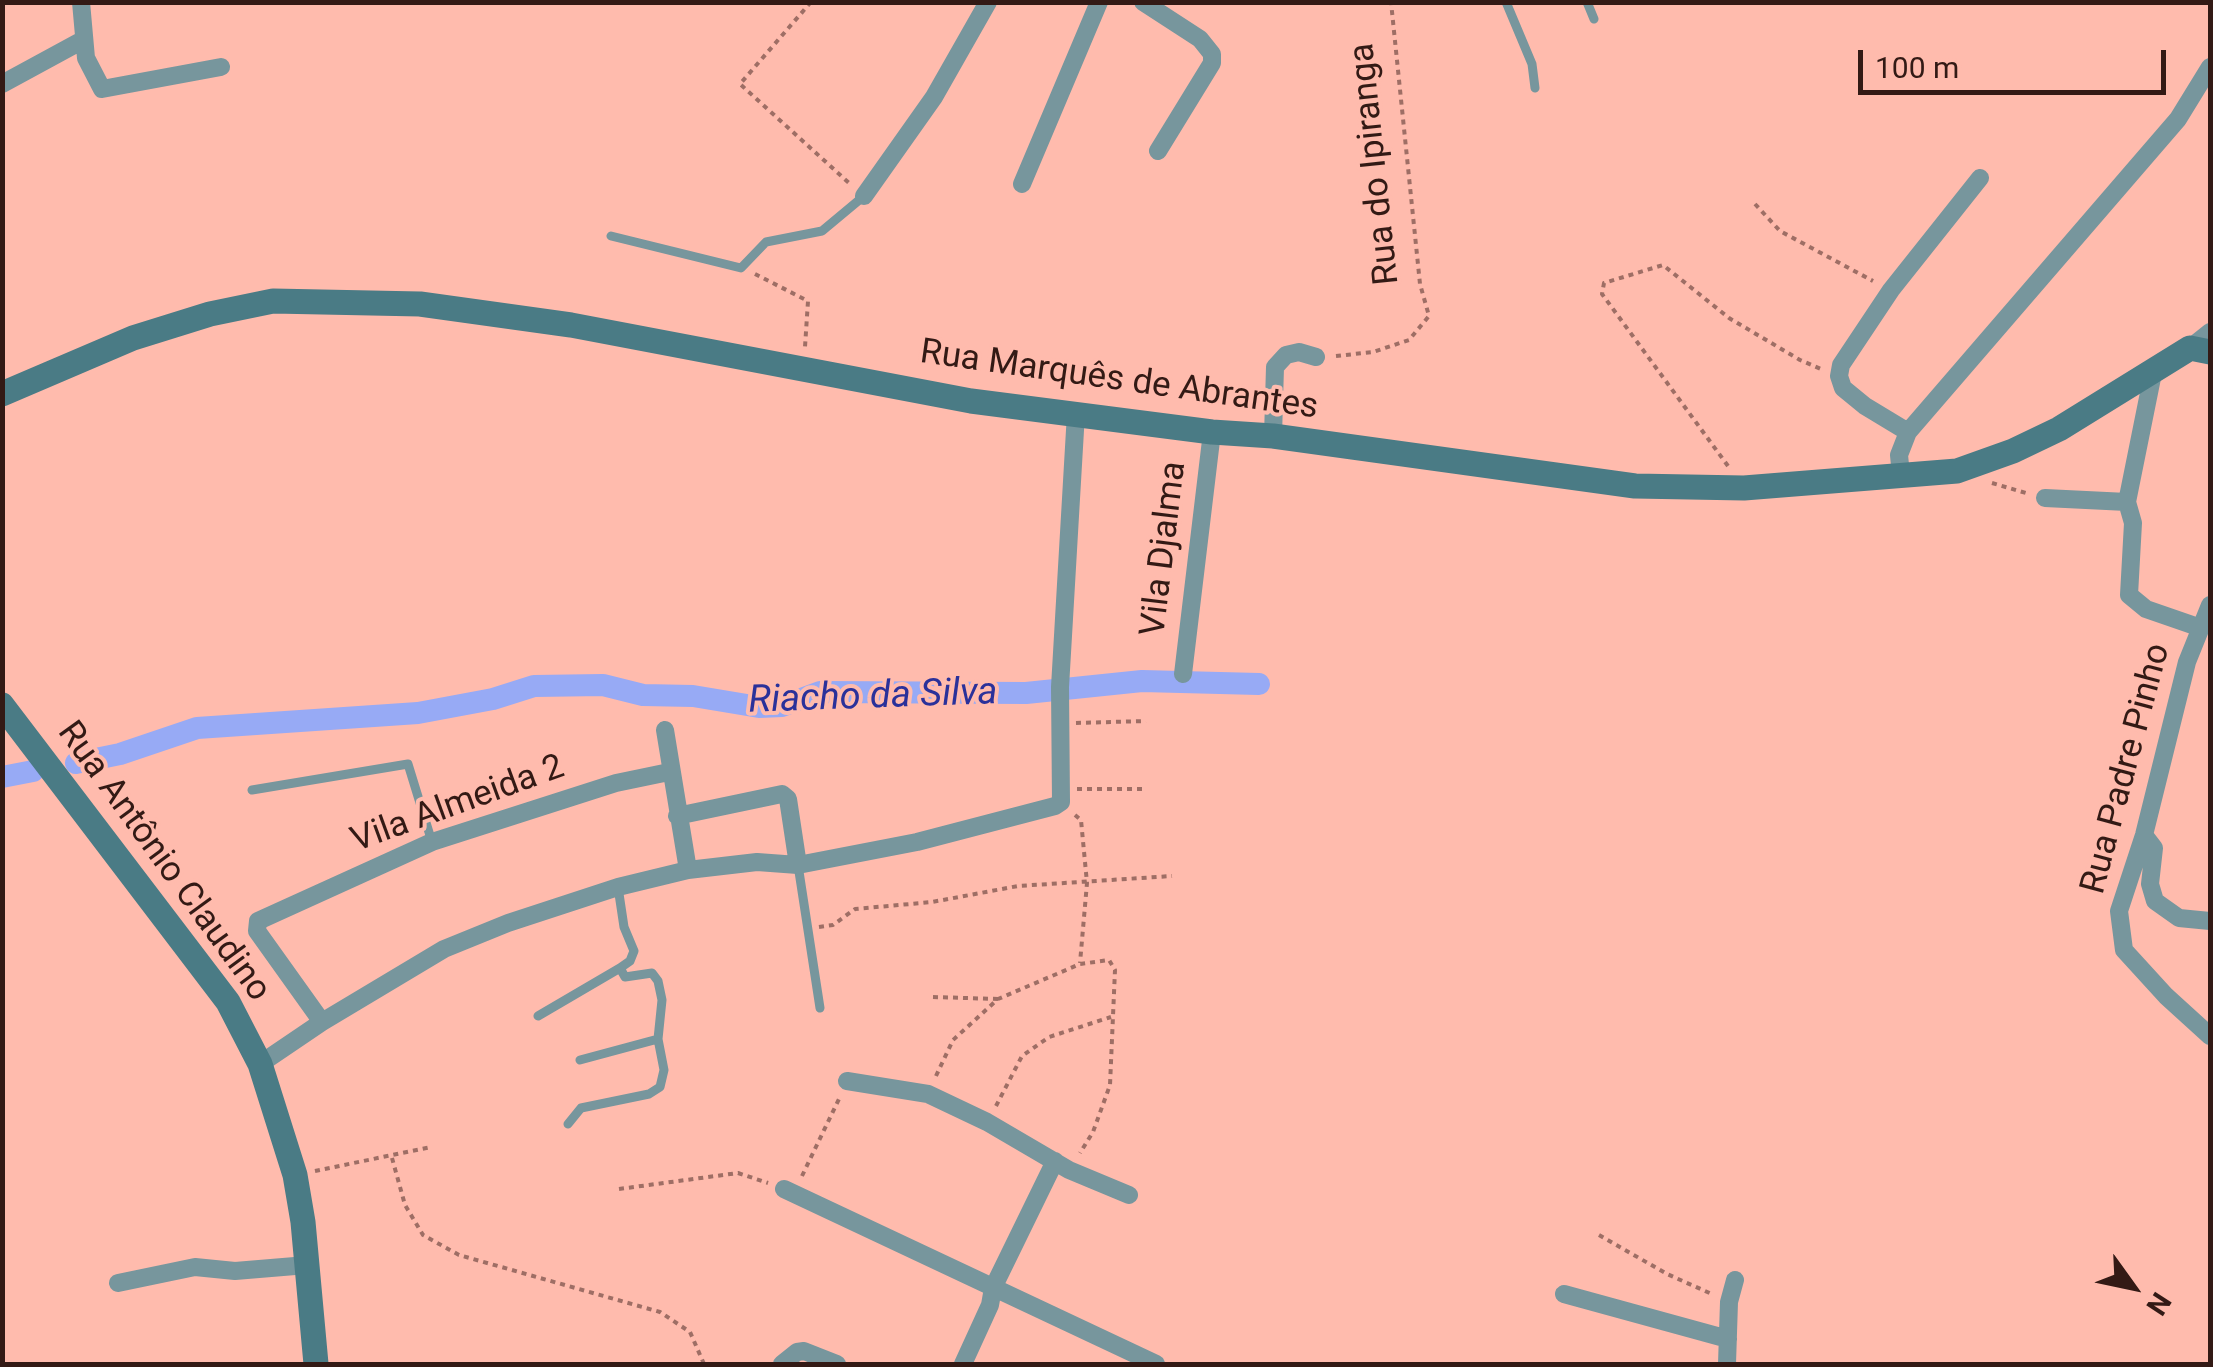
<!DOCTYPE html>
<html>
<head>
<meta charset="utf-8">
<style>
	body { margin:0 }
	#map { position:relative; width:2213px; height:1367px; overflow:hidden; background:#ffbbad; font-family:Roboto,sans-serif }
	canvas { display:block }
	.frame { position:absolute; inset:0; border:5px solid #331a15; pointer-events:none }
	.north { position:absolute; left:2083px; top:1237px; width:100px; height:100px; -webkit-text-stroke:8px #ffbbad; paint-order:stroke; rotate:123deg; font-size:28px; font-weight:700; line-height:40px; text-align:center; color:#331a15 }
	.north::after { content:''; display:block; margin:auto; width:35px; height:45px; background:#331a15; clip-path:polygon(50% 0,100% 100%,50% 72%,0 100%) }
	.scale { position:absolute; left:1858px; top:50px; width:308px; height:45px; box-sizing:border-box; border:5px solid #331a15; border-top:0; padding-left:12px; font-size:30px; line-height:35px; white-space:nowrap; color:#331a15; -webkit-text-stroke:8px #ffbbad; paint-order:stroke }
</style>
</head>
<body>
<div id="map">
<canvas width="2213" height="1367"></canvas>
<div class="frame"></div>
<div class="north">N</div>
<div class="scale">100 m</div>
</div>
<script>
const ctx = document.querySelector('canvas').getContext('2d');
ctx.lineJoin = 'round';
const shape = rows => new Path2D(rows.map(r => 'M' + r).join(''));
function strokePath(path, color, width, dash) { ctx.strokeStyle = color; ctx.lineWidth = width; ctx.lineCap = dash ? 'butt' : 'round'; ctx.setLineDash(dash || []); ctx.stroke(path); }
function label(font, color, halo, rows, align = 'center') {
  ctx.font = font + ' Roboto,sans-serif'; ctx.lineWidth = 8; ctx.setLineDash([]); ctx.textBaseline = 'middle'; ctx.strokeStyle = halo; ctx.fillStyle = color; for (const [text, x, y, turn = 0] of rows) {
    ctx.save(); ctx.translate(x, y); ctx.rotate((+turn || 0) * Math.PI / 180); ctx.textAlign = isNaN(turn) ? turn : align; if (halo) ctx.strokeText(text, 0, 0); ctx.fillText(text, 0, 0); ctx.restore();
  }
}
const canal = shape([
	[76,763,120,754,197,728,418,713,493,699,534,686,603,685,643,695,693,696,759,707,782,706,820,692,1026,693,1142,681,1259,684],
	[2,777,33,771]
]);
const path = shape([
	[811,2,740,84,849,183],
	[1755,204,1780,231,1873,281],
	[755,274,808,301,805,347],
	[1336,356,1373,352,1409,340,1429,316,1420,284,1391,2],
	[1728,466,1602,294,1604,283,1663,265,1729,318,1800,360,1821,369],
	[1992,483,2026,493],
	[1076,723,1146,721],
	[1077,789,1142,789],
	[1075,815,1081,820,1087,883,1080,963],
	[819,927,833,925,855,909,932,902,1018,886,1172,876],
	[933,997,998,999],
	[936,1076,953,1040,998,999,1080,964,1109,960,1115,970,1110,1085,1093,1132,1080,1153],
	[996,1106,1022,1056,1049,1037,1111,1017],
	[392,1158,405,1205,423,1235,459,1255,660,1312,690,1332,704,1364],
	[315,1171,431,1147],
	[802,1176,839,1099],
	[619,1189,738,1173,768,1183],
	[1599,1235,1667,1274,1714,1295]
]);
const lane = shape([
	[1506,2,1532,64,1535,88],
	[1587,2,1594,19],
	[611,236,741,268,766,242,822,231,864,196],
	[252,790,408,764,432,842],
	[798,865,820,1008],
	[538,1016,620,968],
	[580,1060,658,1039],
	[568,1124,581,1108,649,1094,660,1087,664,1070,658,1039,662,1000,658,981,652,973,625,977,620,968,630,961,634,951,624,927,618,887]
]);
const street = shape([
	[81,2,86,58,102,89,221,67],
	[1143,2,1200,39,1212,54,1212,63,1158,151],
	[2,84,83,40],
	[1022,184,1099,2],
	[864,196,934,97,988,2],
	[2190,348,2210,332],
	[2153,373,2127,502,2133,523,2129,595,2146,609,2201,628],
	[1908,432,1865,406,1843,388,1839,376,1841,365,1891,290,1980,178],
	[1273,436,1275,367,1286,355,1299,352,1316,357],
	[1901,475,1899,455,1908,432,2178,119,2210,67],
	[2045,498,2127,502],
	[2210,605,2187,662,2144,835,2119,911,2124,950,2166,996,2210,1036],
	[1183,674,1212,432],
	[665,730,688,870],
	[677,816,782,794,788,799,798,865],
	[2144,835,2154,848,2150,884,2155,901,2179,918,2210,921],
	[322,1022,257,931,258,921,432,842,616,783,669,772],
	[260,1064,322,1022,444,949,508,923,618,887,688,870,757,862,798,865,917,842,1055,806,1061,802,1060,687,1076,413],
	[847,1081,928,1094,987,1122,1069,1170,1129,1195],
	[784,1189,1156,1364],
	[118,1283,195,1267,235,1271,307,1265],
	[1564,1294,1728,1339],
	[782,1364,797,1352,804,1351,837,1364],
	[963,1364,990,1305,993,1288,1055,1161],
	[1727,1364,1729,1302,1735,1280]
]);
const secondary = shape([
	[2,394,133,338,210,314,273,301,420,304,571,325,971,401,1212,432,1273,436,1635,486,1744,488,1957,471,2013,451,2059,429,2190,348,2210,352],
	[2,705,228,1002,260,1064,295,1175,303,1222,316,1364]
]);
const streetNames = [
	["Rua do Ipiranga",1376,164,-96],
	["Rua Marquês de Abrantes",1119,381,8],
	["Vila Djalma",1165,549,-83],
	["Rua Padre Pinho",2127,769,-75],
	["Vila Almeida 2",458,805,-20],
	["Rua Antônio Claudino",163,862,54]
];
const waterNames = [
	["Riacho da Silva",873,698,-2]
];
strokePath(canal, '#97aaf5', 22);
strokePath(path, '#9e6e65', 4, [5, 5]);
strokePath(lane, '#77969d', 9);
strokePath(street, '#77969d', 18);
strokePath(secondary, '#4a7b85', 25);
label('35px', '#331a15', '#ffbbad', streetNames);
label('italic 38px', '#2a319a', '#ffbbad', waterNames);
</script>
</body>
</html>
